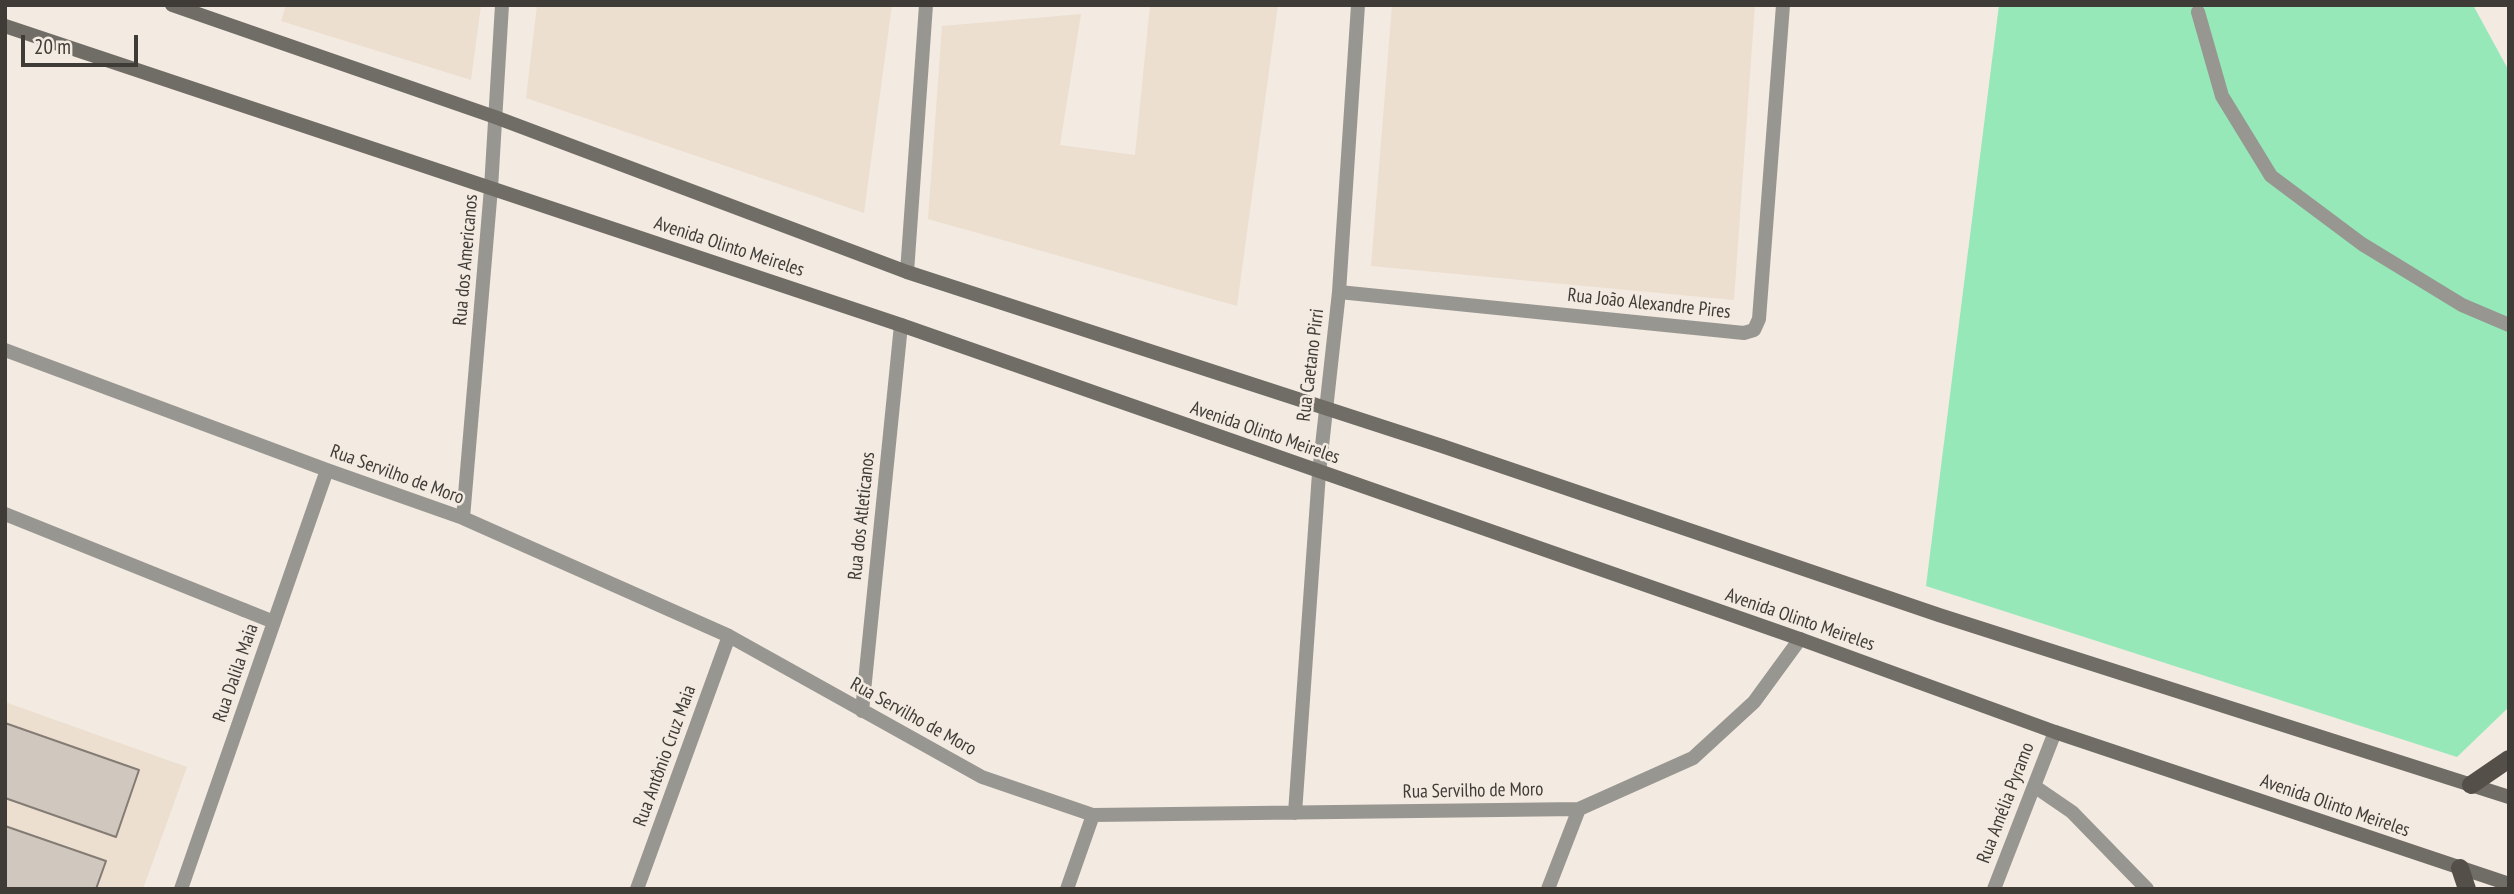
<!DOCTYPE html>
<html>
<head>
<meta charset="utf-8">
<style>
	body { margin:0 }
	#map { position:relative; width:2514px; height:894px; overflow:hidden; background:#f3eae1; font-family:"PT Sans Narrow",sans-serif }
	canvas { display:block }
	.frame { position:absolute; inset:0; border:7px solid #3f3c38; pointer-events:none }
	.scale { position:absolute; left:21px; top:35px; width:117px; height:32px; box-sizing:border-box; border:4px solid #3f3c38; border-top:0; padding-left:9px; font-size:21px; line-height:24px; white-space:nowrap; color:#3f3c38; -webkit-text-stroke:5px #f3eae1; paint-order:stroke }
</style>
</head>
<body>
<div id="map">
<canvas width="2514" height="894"></canvas>
<div class="frame"></div>
<div class="scale">20 m</div>
</div>
<script>
const ctx = document.querySelector('canvas').getContext('2d');
ctx.lineJoin = 'round';
function paint(path, color) { ctx.fillStyle = color; ctx.fill(path, 'evenodd'); }
const shape = rows => new Path2D(rows.map(r => 'M' + r).join(''));
function strokePath(path, color, width, dash) { ctx.strokeStyle = color; ctx.lineWidth = width; ctx.lineCap = dash ? 'butt' : 'round'; ctx.setLineDash(dash || []); ctx.stroke(path); }
function label(font, color, halo, rows, align = 'center') {
  ctx.font = font + ' "PT Sans Narrow",sans-serif'; ctx.lineWidth = 5; ctx.setLineDash([]); ctx.textBaseline = 'middle'; ctx.strokeStyle = halo; ctx.fillStyle = color; for (const [text, x, y, turn = 0] of rows) {
    ctx.save(); ctx.translate(x, y); ctx.rotate((+turn || 0) * Math.PI / 180); ctx.textAlign = isNaN(turn) ? turn : align; if (halo) ctx.strokeText(text, 0, 0); ctx.fillText(text, 0, 0); ctx.restore();
  }
}
const built = shape([
	[286,5,481,5,471,80,281,21],
	[537,5,892,5,864,213,526,98],
	[1150,5,1278,5,1237,306,928,219,942,26,1081,14,1060,145,1135,155],
	[1392,5,1755,5,1734,300,1371,266],
	[5,702,187,767,143,889,5,889]
]);
const green = shape([
	[1999,5,2473,5,2509,71,2509,707,2457,757,1926,586]
]);
const building = shape([
	[5,723,139,770,116,837,5,798,5,723],
	[5,826,106,861,96,889,5,889,5,826]
]);
const service = shape([
	[2198,12,2222,96,2271,176,2362,244,2462,305,2509,325],
	[5,514,244,610]
]);
const minor = shape([
	[907,272,926,5],
	[1339,292,1744,333,1754,330,1759,319,1783,5],
	[5,350,327,470,463,518,729,636,982,777,1093,815,1579,809,1693,758,1754,702,1800,639],
	[463,518,491,188,502,5],
	[244,610,274,622],
	[862,711,901,325],
	[2034,786,2072,812,2147,889],
	[1295,813,1319,473,1339,292,1358,5],
	[181,889,327,470],
	[637,889,729,636],
	[1067,889,1093,815],
	[1548,889,1579,809],
	[1994,889,2055,732]
]);
const secondary = shape([
	[172,5,495,117,907,272,1442,446,1939,615,2509,797],
	[5,26,901,325,1800,639,2055,732,2509,884]
]);
const primary = shape([
	[2471,785,2509,759],
	[2460,868,2467,889]
]);
const streetNames = [
	["Avenida Olinto Meireles",729,247,18],
	["Rua dos Americanos",466,260,-85],
	["Rua João Alexandre Pires",1649,304,6],
	["Rua Caetano Pirri",1311,365,-83],
	["Avenida Olinto Meireles",1265,433,19],
	["Rua Servilho de Moro",397,475,20],
	["Rua dos Atleticanos",862,516,-84],
	["Avenida Olinto Meireles",1800,620,19],
	["Rua Dalila Maia",236,673,-71],
	["Rua Servilho de Moro",913,717,29],
	["Rua Antônio Cruz Maia",665,756,-70],
	["Rua Servilho de Moro",1473,791,-1],
	["Rua Amélia Pyramo",2006,803,-69],
	["Avenida Olinto Meireles",2335,806,19]
];
paint(built, '#ecdfcf');
paint(green, '#96e8b8');
paint(building, '#d0c8bf');
strokePath(building, '#847c74', 2);
strokePath(service, '#989691', 14);
strokePath(minor, '#989691', 14);
strokePath(secondary, '#706d66', 14);
strokePath(primary, '#545049', 18);
label('19px', '#3f3c38', '#f3eae1', streetNames);
</script>
</body>
</html>
